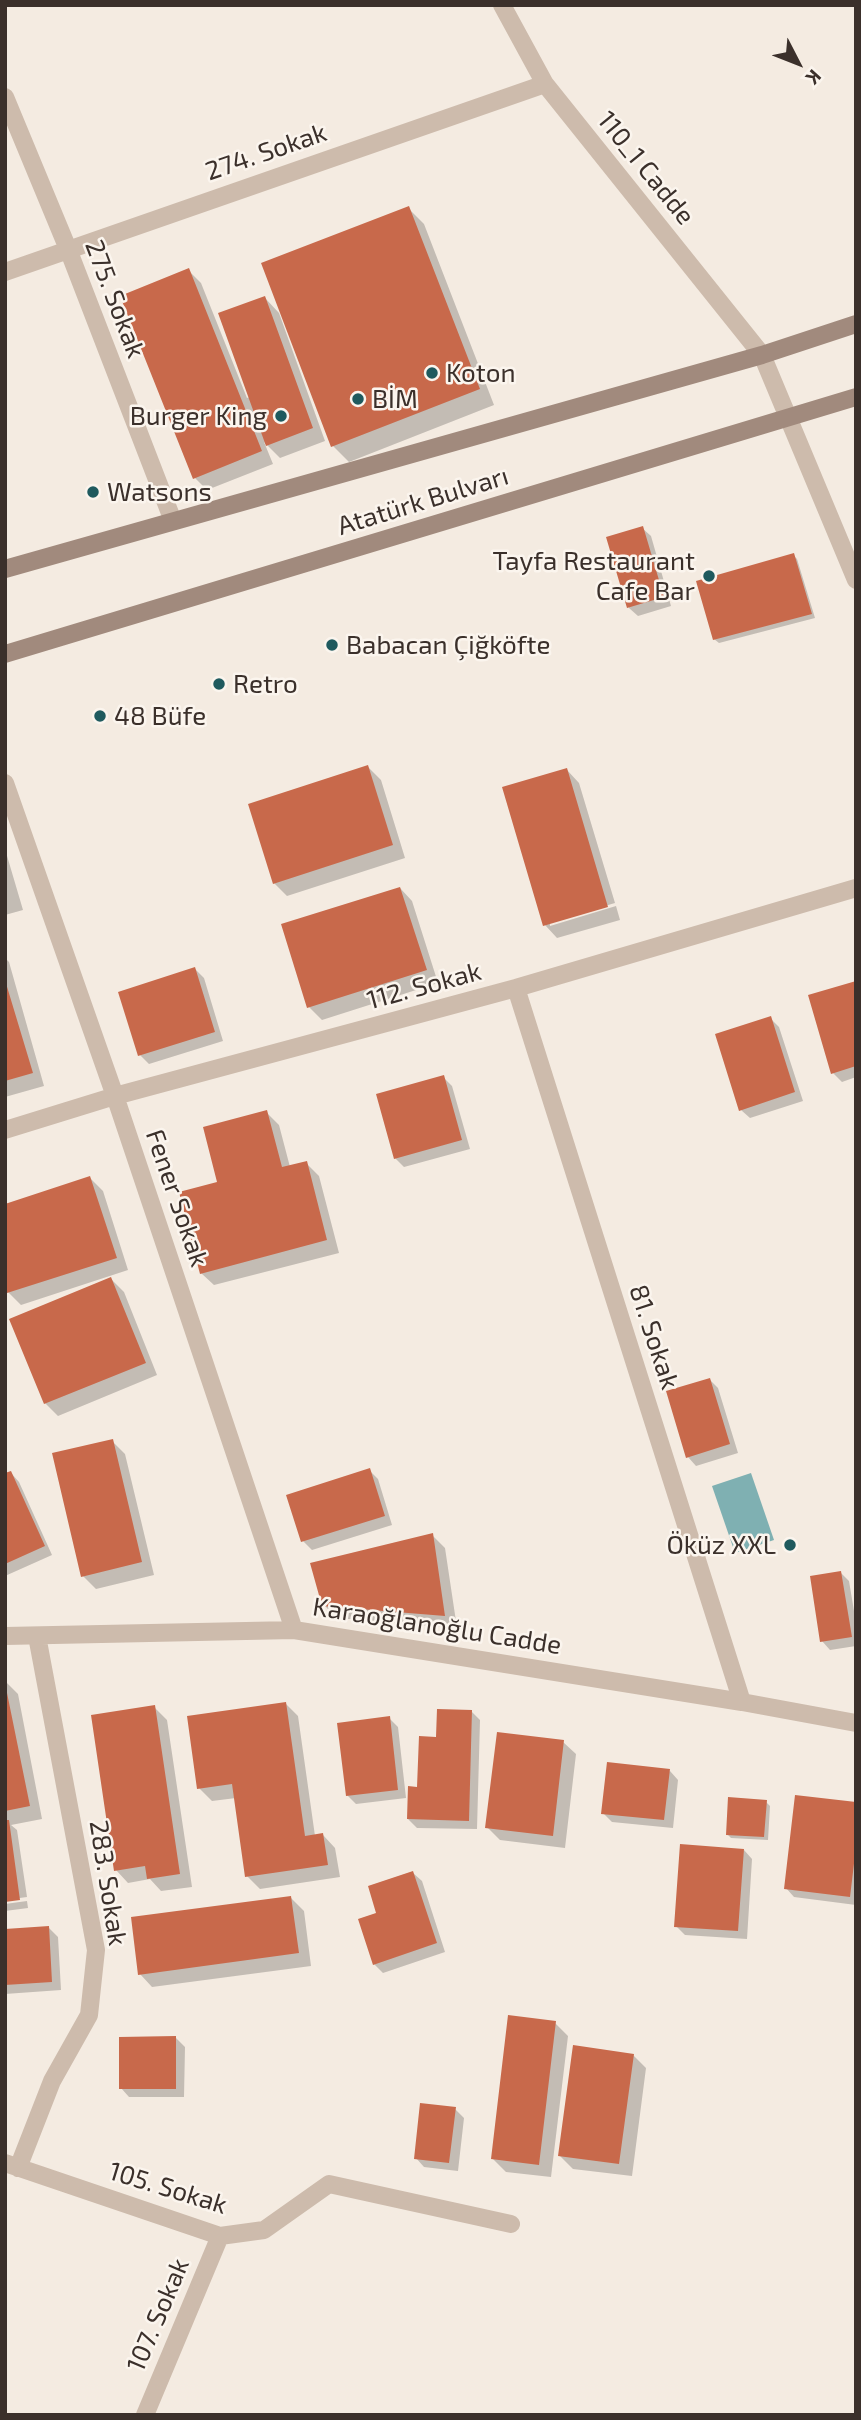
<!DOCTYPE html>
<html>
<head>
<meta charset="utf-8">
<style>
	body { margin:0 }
	#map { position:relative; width:861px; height:2420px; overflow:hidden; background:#f4ebe1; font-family:"Exo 2",sans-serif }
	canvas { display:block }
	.frame { position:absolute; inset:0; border:7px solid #3b302b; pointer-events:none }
	.north { position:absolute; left:763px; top:28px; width:70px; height:70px; -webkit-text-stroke:5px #fbf5ee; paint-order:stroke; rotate:132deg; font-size:19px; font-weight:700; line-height:28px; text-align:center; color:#3b302b }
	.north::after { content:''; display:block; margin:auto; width:24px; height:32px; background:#3b302b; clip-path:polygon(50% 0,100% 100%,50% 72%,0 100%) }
</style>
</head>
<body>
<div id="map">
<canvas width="861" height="2420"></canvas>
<div class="frame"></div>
<div class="north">K</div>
</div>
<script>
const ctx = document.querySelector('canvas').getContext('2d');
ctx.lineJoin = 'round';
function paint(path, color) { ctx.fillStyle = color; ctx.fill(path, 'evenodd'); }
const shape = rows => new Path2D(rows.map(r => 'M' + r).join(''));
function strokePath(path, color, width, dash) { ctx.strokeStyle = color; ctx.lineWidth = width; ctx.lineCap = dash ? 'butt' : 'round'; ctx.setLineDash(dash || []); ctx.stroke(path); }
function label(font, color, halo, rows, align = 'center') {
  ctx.font = font + ' "Exo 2",sans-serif'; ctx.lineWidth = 5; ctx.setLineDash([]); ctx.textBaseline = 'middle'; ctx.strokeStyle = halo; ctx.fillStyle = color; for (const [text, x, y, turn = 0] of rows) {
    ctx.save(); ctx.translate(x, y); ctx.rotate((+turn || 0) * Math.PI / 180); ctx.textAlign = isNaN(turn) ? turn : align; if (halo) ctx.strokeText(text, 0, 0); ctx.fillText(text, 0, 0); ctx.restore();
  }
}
const water = shape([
	[751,1473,774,1540,735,1553,712,1486]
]);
const shadow = shape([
	[408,208,424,224,494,405,349,462,333,446],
	[188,270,201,283,247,398,250,397,265,298,279,313,325,441,280,458,264,442,273,464,207,490,195,478],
	[642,528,651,536,671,606,638,616,629,608,608,538],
	[793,555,797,559,815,618,719,643,714,639],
	[368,767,381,780,405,858,287,896,274,883],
	[567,770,579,783,615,903,550,922,550,926,616,906,620,920,557,938,545,925],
	[5,849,23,910,5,915],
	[400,888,412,901,438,983,322,1020,309,1007],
	[5,958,9,962,44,1086,5,1097],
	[195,969,204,978,223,1041,149,1064,140,1055],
	[856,983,856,1077,842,1082,833,1073],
	[770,1018,779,1027,803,1101,750,1118,741,1110],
	[443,1077,452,1086,470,1149,404,1167,395,1158],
	[266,1112,279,1125,290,1167,306,1163,319,1176,339,1253,214,1285,201,1273,219,1183],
	[90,1178,103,1191,128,1270,21,1305,8,1292,5,1283,5,1205],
	[111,1279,124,1292,157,1375,58,1416,45,1403],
	[710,1380,718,1388,738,1453,696,1466,688,1457],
	[112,1441,125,1454,154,1575,96,1589,83,1576],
	[369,1470,378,1479,392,1525,312,1550,303,1541],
	[11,1473,19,1482,52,1555,5,1576,5,1475],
	[432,1535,445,1548,457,1628,337,1618,324,1605],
	[840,1572,849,1581,856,1623,856,1646,830,1650,822,1641],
	[5,1681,18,1694,42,1819,11,1825,17,1830,27,1897,5,1900],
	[286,1704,298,1716,315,1836,323,1835,335,1848,340,1877,260,1889,247,1876,236,1798,212,1801,199,1788],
	[154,1707,167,1720,192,1887,161,1891,150,1879,128,1883,116,1870],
	[471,1711,480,1720,477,1829,417,1828,408,1819,438,1738],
	[389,1718,398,1727,406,1798,356,1804,347,1795],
	[563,1742,576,1754,565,1848,500,1840,487,1827],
	[670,1771,678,1780,673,1828,612,1822,603,1813],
	[766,1802,770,1806,768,1840,731,1838,727,1834],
	[856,1804,856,1905,794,1897,786,1888],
	[744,1850,752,1859,747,1939,685,1935,676,1926],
	[413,1873,422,1881,445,1952,383,1973,374,1964],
	[291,1898,304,1911,311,1966,152,1987,140,1974],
	[27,1901,28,1908,5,1911,5,1904],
	[49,1928,58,1937,61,1990,5,1994,5,1931],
	[555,2023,568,2036,551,2177,506,2172,493,2159],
	[176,2038,185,2047,184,2097,129,2097,121,2088],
	[633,2055,646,2068,632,2176,573,2169,560,2156],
	[455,2109,464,2118,458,2171,424,2167,416,2158]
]);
const building = shape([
	[409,206,480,389,331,447,261,263],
	[189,268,262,451,193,479,120,296],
	[265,296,313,428,266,446,218,313],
	[643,526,664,597,627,608,606,537],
	[794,553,812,614,713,640,696,581],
	[368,765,393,845,273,884,248,804],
	[567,768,608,907,543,926,502,787],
	[400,887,427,970,307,1008,281,924],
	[195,967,215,1032,138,1056,118,992],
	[5,980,33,1073,5,1081],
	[856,981,856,1066,831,1074,808,995],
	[771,1016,795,1092,739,1111,715,1034],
	[444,1075,462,1140,394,1159,376,1094],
	[267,1110,282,1167,307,1161,327,1240,200,1274,179,1192,217,1182,203,1127],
	[90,1176,117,1258,7,1293,5,1204],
	[111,1277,146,1363,44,1404,9,1319],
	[710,1378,730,1444,686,1458,666,1391],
	[113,1439,142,1562,81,1577,52,1453],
	[370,1468,385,1516,301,1542,286,1495],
	[11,1471,45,1546,5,1564,5,1473],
	[433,1533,445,1616,322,1606,310,1563],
	[841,1571,852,1637,820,1642,810,1576],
	[5,1683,30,1806,5,1811],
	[286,1702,305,1836,323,1833,328,1865,245,1877,232,1784,197,1789,187,1716],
	[155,1705,180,1874,147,1879,145,1866,114,1871,91,1715],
	[437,1709,472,1710,469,1821,407,1819,408,1786,417,1787,419,1736,436,1737],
	[390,1716,398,1790,346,1796,337,1723],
	[497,1732,564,1740,553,1836,485,1828],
	[607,1762,670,1769,664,1820,601,1814],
	[795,1795,856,1802,856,1847,850,1897,784,1889],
	[728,1797,767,1800,764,1837,726,1835],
	[5,1820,9,1820,20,1900,5,1902],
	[680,1844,744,1849,738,1931,674,1927],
	[413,1871,437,1943,373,1965,358,1919,376,1913,368,1886],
	[291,1896,299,1953,138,1975,131,1917],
	[49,1926,52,1982,5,1985,5,1929],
	[508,2015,556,2021,539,2165,491,2159],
	[176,2036,176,2089,119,2089,119,2037],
	[573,2045,634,2054,619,2164,558,2156],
	[420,2103,456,2107,449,2163,414,2159]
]);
const street = shape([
	[502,5,545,84,762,355,856,580],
	[5,97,68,249,173,521],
	[5,272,545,84],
	[5,783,115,1096,294,1630],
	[516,988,742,1702],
	[5,1130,115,1096,516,988,856,888],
	[5,1636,294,1630,742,1702,856,1723],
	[5,2163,220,2236,264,2230,329,2184,511,2224],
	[18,2168,52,2081,89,2015,96,1950,37,1636],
	[145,2415,220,2236]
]);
const secondary = shape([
	[5,569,762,355,856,324],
	[5,654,856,397]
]);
const markers = [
	[432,373,7,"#1f5a5e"],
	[358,399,7,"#1f5a5e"],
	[281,416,7,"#1f5a5e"],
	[93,492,7,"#1f5a5e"],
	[709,576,7,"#1f5a5e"],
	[332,645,7,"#1f5a5e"],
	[219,684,7,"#1f5a5e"],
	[100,716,7,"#1f5a5e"],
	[790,1545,7,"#1f5a5e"]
];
const streetNames = [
	["274. Sokak",266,152,-19],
	["110_1 Cadde",646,168,51],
	["275. Sokak",115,299,69],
	["Atatürk Bulvarı",423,501,-17],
	["112. Sokak",424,986,-15],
	["Fener Sokak",177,1198,71],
	["81. Sokak",654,1337,72],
	["Karaoğlanoğlu Cadde",437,1626,9],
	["283. Sokak",108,1883,81],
	["105. Sokak",168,2188,17],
	["107. Sokak",158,2315,-67]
];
const poiNames = [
	["Koton",446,373],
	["BİM",372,399],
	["Burger King",267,416,"right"],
	["Watsons",107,492],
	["Tayfa Restaurant",695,561,"right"],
	["Cafe Bar",695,591,"right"],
	["Babacan Çiğköfte",346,645],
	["Retro",233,684],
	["48 Büfe",114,716],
	["Öküz XXL",776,1545,"right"]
];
paint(water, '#7fb0b2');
paint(shadow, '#0003');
paint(building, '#c8694b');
strokePath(street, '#cdbbac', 18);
strokePath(secondary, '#a18a7d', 18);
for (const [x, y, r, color] of markers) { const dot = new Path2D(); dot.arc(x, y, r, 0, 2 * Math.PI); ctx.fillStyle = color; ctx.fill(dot); strokePath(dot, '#fbf5ee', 2.5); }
label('26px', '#3b302b', '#fbf5ee', streetNames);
label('26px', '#3b302b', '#fbf5ee', poiNames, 'left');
</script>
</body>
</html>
